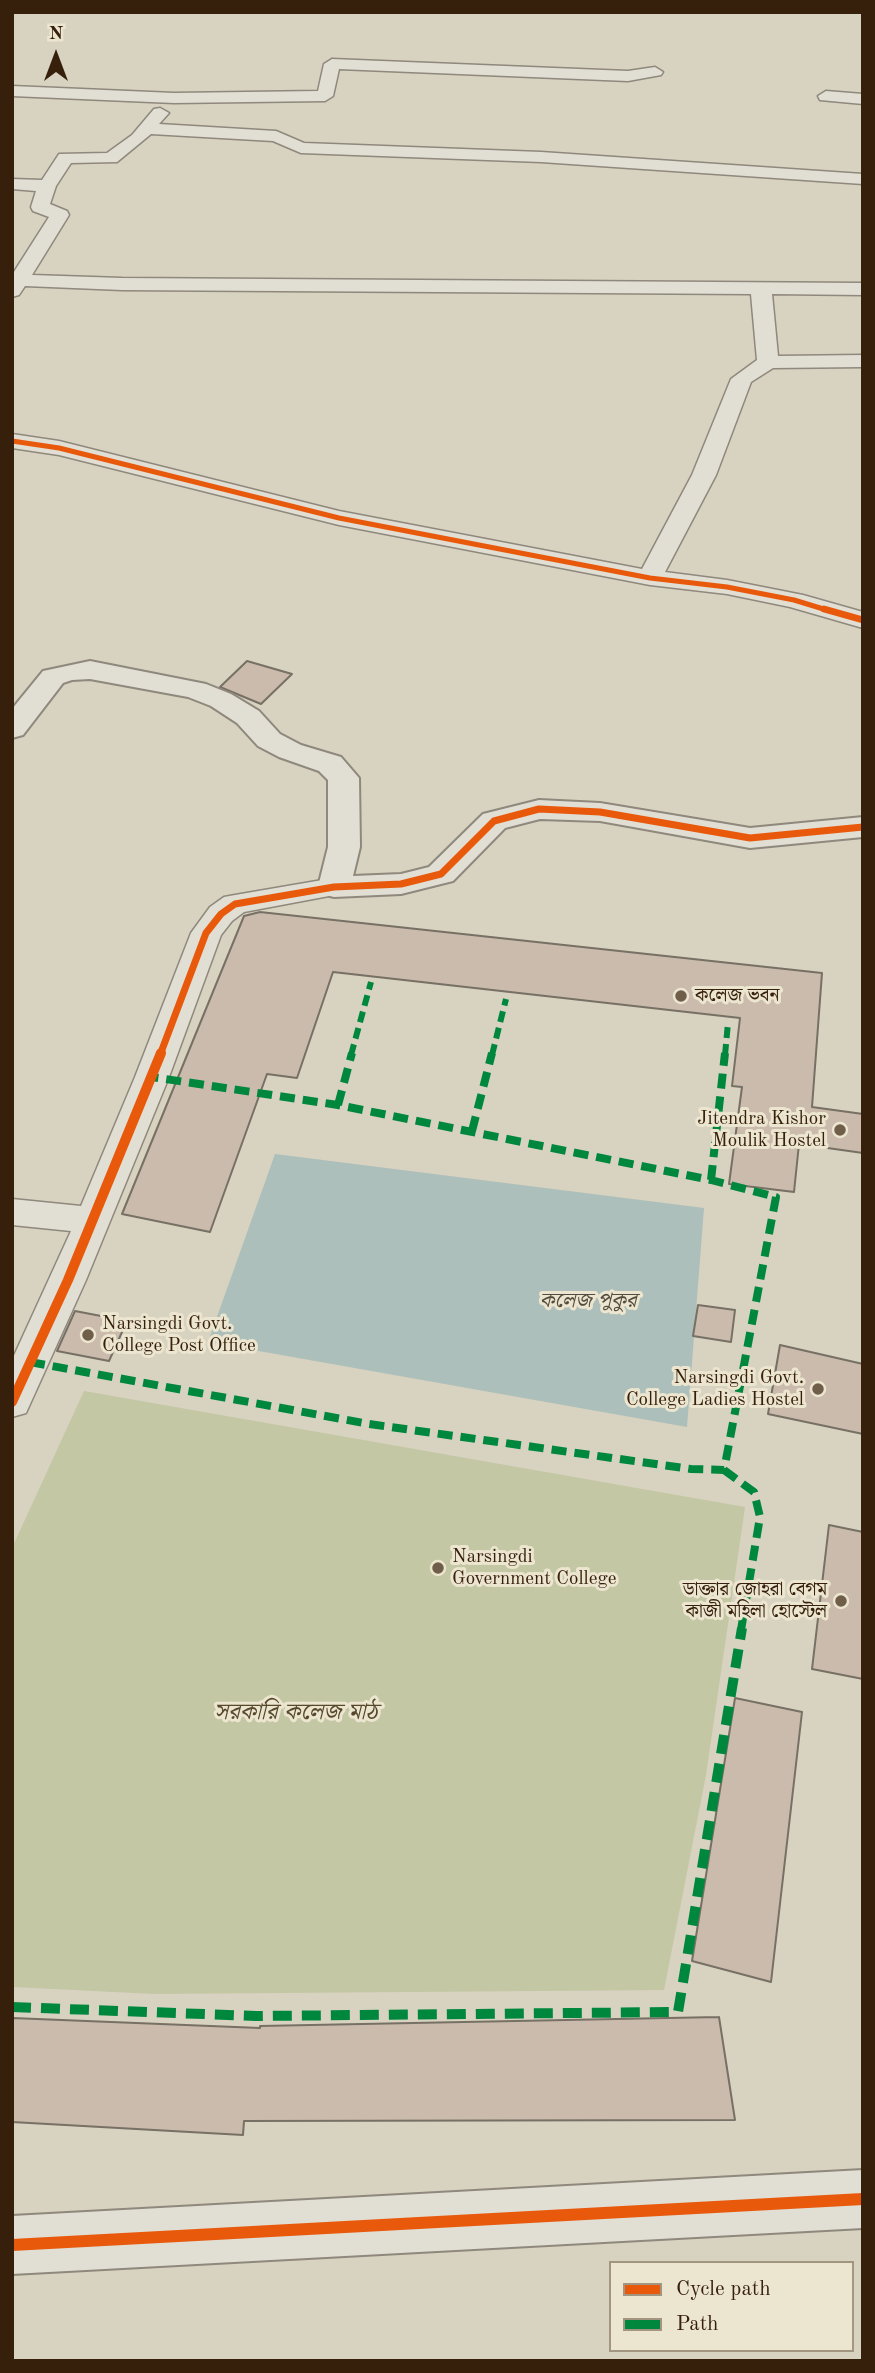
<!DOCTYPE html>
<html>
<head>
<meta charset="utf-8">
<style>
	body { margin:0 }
	#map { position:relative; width:875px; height:2373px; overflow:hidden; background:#d8d2c0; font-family:"Old Standard TT",serif }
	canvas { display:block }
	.frame { position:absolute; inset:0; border:14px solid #36200b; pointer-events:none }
	.legend { position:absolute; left:609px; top:2261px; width:245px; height:91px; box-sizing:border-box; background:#ece5cf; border:2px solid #a39681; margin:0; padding:9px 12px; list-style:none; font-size:21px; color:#36200b }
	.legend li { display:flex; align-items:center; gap:14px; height:35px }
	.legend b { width:35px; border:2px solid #a39681 }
	.north { position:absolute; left:21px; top:21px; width:70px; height:70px; -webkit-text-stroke:5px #ece5cf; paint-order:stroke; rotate:0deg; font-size:19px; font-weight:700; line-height:28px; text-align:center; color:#36200b }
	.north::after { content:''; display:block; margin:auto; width:24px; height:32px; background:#36200b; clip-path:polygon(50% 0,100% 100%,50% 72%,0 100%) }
</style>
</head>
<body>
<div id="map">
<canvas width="875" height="2373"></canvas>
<div class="frame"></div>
<ul class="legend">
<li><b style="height:9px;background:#e8590c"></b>Cycle path</li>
<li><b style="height:9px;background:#00873e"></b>Path</li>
</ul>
<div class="north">N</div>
</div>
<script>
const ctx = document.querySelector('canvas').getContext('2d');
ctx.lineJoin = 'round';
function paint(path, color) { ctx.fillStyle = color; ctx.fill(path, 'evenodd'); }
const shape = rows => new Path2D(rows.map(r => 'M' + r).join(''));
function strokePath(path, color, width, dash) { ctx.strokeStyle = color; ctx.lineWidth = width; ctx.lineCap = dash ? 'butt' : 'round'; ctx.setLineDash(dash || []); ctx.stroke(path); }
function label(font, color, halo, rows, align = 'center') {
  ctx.font = font + ' "Old Standard TT","Noto Serif Bengali",serif'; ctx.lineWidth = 6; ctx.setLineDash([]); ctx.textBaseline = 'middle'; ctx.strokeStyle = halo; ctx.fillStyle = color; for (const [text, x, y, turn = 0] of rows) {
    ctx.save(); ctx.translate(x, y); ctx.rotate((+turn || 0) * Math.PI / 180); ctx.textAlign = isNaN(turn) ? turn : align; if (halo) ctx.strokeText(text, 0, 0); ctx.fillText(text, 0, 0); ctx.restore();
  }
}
const green = shape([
	[84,1391,745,1507,706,1775,664,1990,155,1994,12,1987,12,1548]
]);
const water = shape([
	[275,1154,704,1208,687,1427,208,1342]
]);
const building = shape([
	[247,661,292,674,261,704,220,687,247,661],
	[260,912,822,973,812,1107,863,1114,863,1153,799,1144,794,1192,729,1184,742,1087,732,1086,740,1018,333,972,297,1078,267,1074,210,1232,122,1214,244,916,260,912],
	[698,1305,735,1310,731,1342,693,1336,698,1305],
	[75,1311,127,1321,109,1361,57,1351,75,1311],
	[780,1345,863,1364,863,1434,768,1414,780,1345],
	[829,1525,863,1532,863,1679,812,1669,829,1525],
	[735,1698,802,1712,771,1982,692,1961,735,1698],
	[719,2017,735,2120,244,2121,243,2135,12,2122,12,2018,260,2028,260,2026,719,2017]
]);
const minor = shape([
	[332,59,628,71,655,67,663,72,661,75,628,81,339,69,333,96,325,101,174,103,12,96,12,86,174,93,318,91,324,64,332,59],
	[826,91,863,94,863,104,820,100,818,96,826,91],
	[160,108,169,113,159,124,276,131,304,143,541,152,863,174,863,184,541,162,301,153,273,141,151,134,117,162,71,163,56,186,50,204,67,211,69,215,32,275,122,278,863,283,863,295,772,294,778,356,863,355,863,367,773,368,751,382,716,475,665,572,727,580,803,595,863,612,863,628,790,607,727,594,650,585,339,525,59,455,12,448,12,434,59,441,339,511,642,569,692,475,731,379,757,360,751,294,122,290,25,286,19,295,12,297,12,275,49,217,33,211,31,207,36,191,12,189,12,179,42,180,59,154,107,153,132,135,154,109,160,108],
	[334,878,345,881,349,887,345,893,244,912,232,921,221,935,169,1077,86,1280,26,1413,12,1417,12,1360,71,1231,12,1225,12,1199,81,1206,135,1077,191,933,210,907,224,897,235,895,334,878]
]);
const tertiary = shape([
	[90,661,206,684,231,694,259,711,280,734,301,745,341,757,359,778,360,847,353,876,401,874,429,867,483,814,539,800,600,803,750,828,863,817,863,837,750,848,600,821,540,819,505,828,453,881,401,894,334,897,322,894,318,887,328,847,328,780,319,771,279,757,258,746,237,723,211,706,188,697,90,679,72,680,63,683,23,735,12,738,12,709,43,671,90,661],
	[863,2170,863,2228,12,2274,12,2216,863,2170]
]);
const quietFar2 = shape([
	[351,1055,371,982],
	[492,1055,506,999],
	[725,1055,728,1023]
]);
const quietFar1 = shape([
	[338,1105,352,1053],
	[472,1131,492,1053],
	[711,1180,725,1053],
	[30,1362,369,1424,691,1469,724,1470,776,1197,711,1180,338,1105,152,1077],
	[724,1470,754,1492,760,1517,741,1630]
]);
const quiet = shape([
	[12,2007,256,2016,678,2012,742,1628]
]);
const cyclewayFar3 = shape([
	[12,441,59,448,339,518,650,578,727,587,794,600,830,611]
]);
const cyclewayFar2 = shape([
	[824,609,863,620],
	[160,1055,206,933,221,914,235,904,334,887,401,884,441,874,494,821,539,809,600,812,750,838,863,827]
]);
const cyclewayFar1 = shape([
	[12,1402,68,1280,161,1053]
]);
const cycleway = shape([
	[12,2245,863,2199]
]);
const markers = [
	[681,996,7,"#6f5e4a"],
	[840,1130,7,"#6f5e4a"],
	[88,1335,7,"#6f5e4a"],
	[818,1389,7,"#6f5e4a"],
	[438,1568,7,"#6f5e4a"],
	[841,1601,7,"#6f5e4a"]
];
const poiNames = [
	["কলেজ ভবন",695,996],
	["Jitendra Kishor",826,1119,"right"],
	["Moulik Hostel",826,1141,"right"],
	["Narsingdi Govt.",102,1324],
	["College Post Office",102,1346],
	["Narsingdi Govt.",804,1378,"right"],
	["College Ladies Hostel",804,1400,"right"],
	["Narsingdi",452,1557],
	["Government College",452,1579],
	["ডাক্তার জোহরা বেগম",827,1590,"right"],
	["কাজী মহিলা হোস্টেল",827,1612,"right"]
];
const waterNames = [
	["কলেজ পুকুর",588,1301]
];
const nearParknames = [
	["সরকারি কলেজ মাঠ",296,1713]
];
paint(green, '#c3c7a4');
paint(water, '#acbfba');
paint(building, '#cabbad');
strokePath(building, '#777064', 2);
strokePath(minor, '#8f887c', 3);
strokePath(tertiary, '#8f887c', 4);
paint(minor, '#e1ded4');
paint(tertiary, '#e1ded4');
strokePath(quietFar2, '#00873e', 6, [11, 6]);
strokePath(quietFar1, '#00873e', 8, [15, 8]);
strokePath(quiet, '#00873e', 10, [19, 10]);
strokePath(cyclewayFar3, '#e8590c', 5);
strokePath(cyclewayFar2, '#e8590c', 7);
strokePath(cyclewayFar1, '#e8590c', 10);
strokePath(cycleway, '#e8590c', 12);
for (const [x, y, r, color] of markers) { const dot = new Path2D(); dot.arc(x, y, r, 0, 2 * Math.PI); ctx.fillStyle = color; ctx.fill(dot); strokePath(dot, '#ece5cf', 2.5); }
label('19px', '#36200b', '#ece5cf', poiNames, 'left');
label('italic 21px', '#544d3f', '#ece5cf', waterNames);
label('italic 23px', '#55482c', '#ece5cf', nearParknames);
</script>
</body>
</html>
